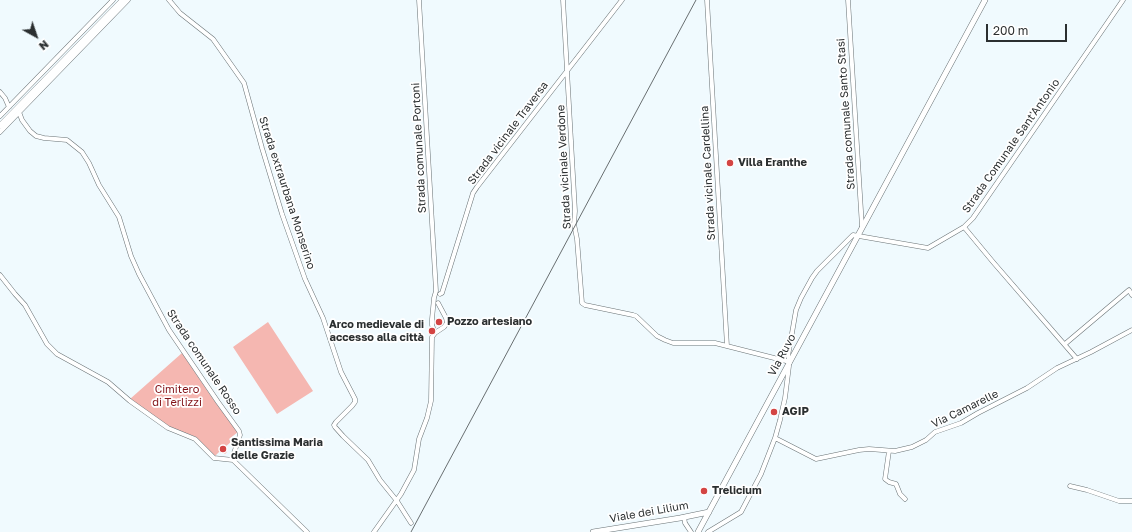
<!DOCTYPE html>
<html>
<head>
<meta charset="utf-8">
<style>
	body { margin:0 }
	#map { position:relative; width:1132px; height:532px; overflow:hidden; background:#f0fafe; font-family:"Golos Text",sans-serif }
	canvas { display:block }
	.north { position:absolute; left:16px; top:16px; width:40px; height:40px; -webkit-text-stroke:3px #fff; paint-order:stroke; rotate:140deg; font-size:11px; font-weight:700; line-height:16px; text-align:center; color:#2b2f30 }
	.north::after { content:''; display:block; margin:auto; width:14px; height:18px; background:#2b2f30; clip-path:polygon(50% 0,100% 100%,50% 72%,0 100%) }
	.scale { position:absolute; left:986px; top:24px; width:81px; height:18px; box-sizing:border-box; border:2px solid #2b2f30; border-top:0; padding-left:5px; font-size:12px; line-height:14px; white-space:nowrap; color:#2b2f30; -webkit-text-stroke:3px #fff; paint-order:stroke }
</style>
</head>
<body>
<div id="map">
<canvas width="1132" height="532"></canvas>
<div class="north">N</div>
<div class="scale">200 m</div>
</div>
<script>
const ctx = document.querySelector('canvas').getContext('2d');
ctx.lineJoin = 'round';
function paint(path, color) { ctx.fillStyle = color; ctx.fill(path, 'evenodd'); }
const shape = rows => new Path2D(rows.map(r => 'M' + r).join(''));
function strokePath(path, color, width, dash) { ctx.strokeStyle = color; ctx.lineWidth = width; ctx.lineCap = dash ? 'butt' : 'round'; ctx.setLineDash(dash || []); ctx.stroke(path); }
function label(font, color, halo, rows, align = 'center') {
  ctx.font = font + ' "Golos Text",sans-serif'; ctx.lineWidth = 3.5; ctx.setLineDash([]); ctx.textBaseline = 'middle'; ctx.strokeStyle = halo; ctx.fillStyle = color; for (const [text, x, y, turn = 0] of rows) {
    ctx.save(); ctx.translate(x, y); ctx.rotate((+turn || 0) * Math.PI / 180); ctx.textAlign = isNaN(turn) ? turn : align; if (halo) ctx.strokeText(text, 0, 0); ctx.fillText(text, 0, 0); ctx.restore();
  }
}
const green = shape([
	[268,322,313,391,277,414,233,347],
	[182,353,213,399,238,432,229,439,231,442,225,447,227,450,226,451,227,452,225,454,220,451,214,457,196,437,167,426,130,399]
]);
const minor = shape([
	[169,0,180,13,213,39,244,83,262,148,282,214,305,279,323,318,341,372,355,399,355,402,352,406,336,422,334,425,335,427,343,436,368,460,380,480,397,501,411,523],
	[419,0,436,291,434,298,432,319,432,325,435,333],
	[563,0,575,211,574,224,577,239,582,303,585,305,633,315,636,316,657,336,665,340,673,343,715,343,790,362,788,356,796,310,801,298,812,278,817,271,853,235,928,248,964,227,973,218,1123,0],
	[707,0,727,346],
	[848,0,862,227],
	[0,92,5,98,9,107],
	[19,112,22,120,30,131,36,136,44,138,67,140,82,152,89,163,99,185,119,217,131,256,139,274,169,330,218,402,239,431,240,435,234,453,233,460],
	[0,116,113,0],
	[0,132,128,0],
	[964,227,993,262,1077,359],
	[0,275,15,294,25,305,47,344,57,354,108,382,130,401,168,428,195,439,214,458,233,460],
	[440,294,442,293,473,193,477,187,622,0],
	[1065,344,1129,290,1132,295],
	[775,438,816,459,859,450,869,449,895,451,912,447,926,440,935,432,961,423,978,413,1027,388,1057,368,1091,352,1132,330],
	[889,451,885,479,889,482,896,484,900,494,905,499],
	[233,460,307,532],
	[1070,486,1087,490,1119,501,1132,501],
	[684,517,685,523,691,532],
	[374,532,401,494,414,470,419,439,427,418,431,401,432,337,435,333,444,327,447,323,446,318,438,303],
	[708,532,741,512,761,474,775,438,780,420,785,398,789,366]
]);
const major = shape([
	[593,532,680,518,709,512],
	[698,532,985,0]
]);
const highway = shape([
	[0,126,123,0]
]);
const rail = shape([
	[411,532,696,0]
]);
const markers = [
	[730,163,4,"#d34443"],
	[439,322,4,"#d34443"],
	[432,331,4,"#d34443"],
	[774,412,4,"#d34443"],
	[223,449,4,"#d34443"],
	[704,491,4,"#d34443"]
];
const streetNames = [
	["Strada comunale Santo Stasi",846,114,-94],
	["Strada vicinale Traversa",508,133,-53],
	["Strada Comunale Sant'Antonio",1011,146,-55],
	["Strada comunale Portoni",419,148,-93],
	["Strada vicinale Verdone",564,167,-93],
	["Strada vicinale Cardellina",708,173,-93],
	["Strada extraurbana Monserino",287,193,72],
	["Via Ruvo",782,355,-62],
	["Strada comunale Rosso",204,362,56],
	["Via Camarelle",965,409,-26],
	["Viale dei Lilium",649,512,-10]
];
const poiNames = [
	["Villa Eranthe",738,163],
	["Pozzo artesiano",447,322],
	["Arco medievale di",424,325,"right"],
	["accesso alla città",424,338,"right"],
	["AGIP",782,412],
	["Santissima Maria",231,443],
	["delle Grazie",231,456],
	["Trelicium",712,491]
];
const parkNames = [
	["Cimitero",177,390],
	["di Terlizzi",177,403]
];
paint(green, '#f5b7b1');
strokePath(minor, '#697275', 5);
strokePath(major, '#697275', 6);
strokePath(highway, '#697275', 6);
strokePath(minor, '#fff', 4);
strokePath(major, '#fff', 5);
strokePath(highway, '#fff', 5.5);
strokePath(rail, '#686e70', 1);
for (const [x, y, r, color] of markers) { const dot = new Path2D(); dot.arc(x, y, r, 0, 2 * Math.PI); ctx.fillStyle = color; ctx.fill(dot); strokePath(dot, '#fff', 1.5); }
label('11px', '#2b2f30', '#fff', streetNames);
label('bold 11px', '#2b2f30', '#fff', poiNames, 'left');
label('11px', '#831419', '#fff', parkNames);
</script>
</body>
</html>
